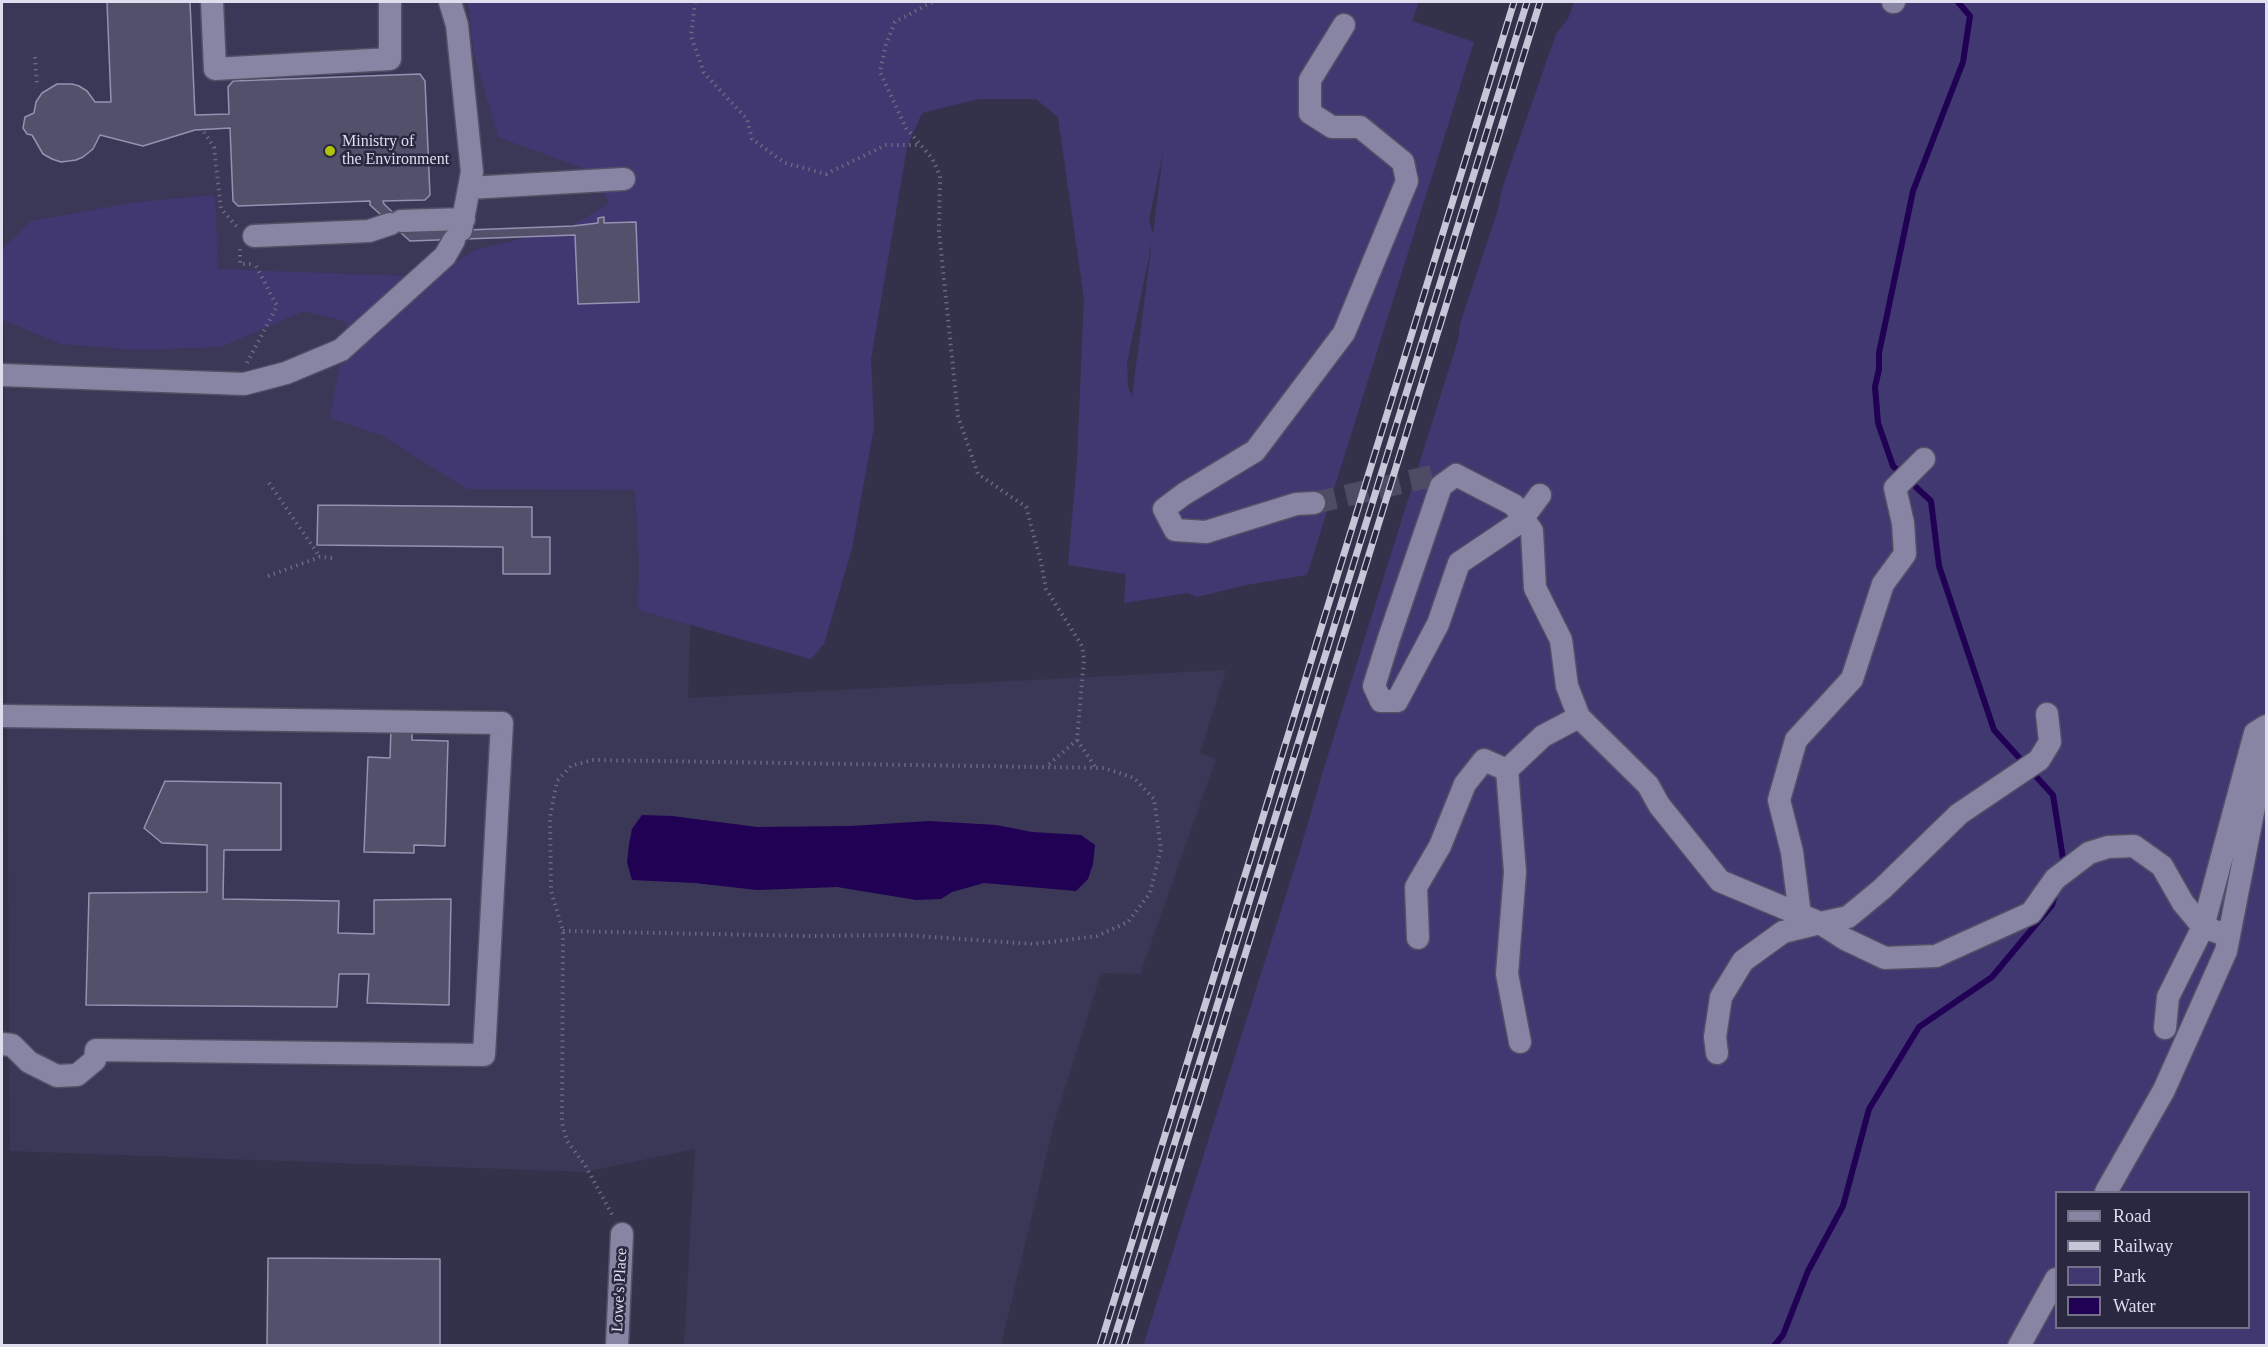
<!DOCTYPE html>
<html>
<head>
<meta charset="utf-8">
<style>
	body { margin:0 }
	#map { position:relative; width:2268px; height:1347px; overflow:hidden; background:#34324b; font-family:Georgia,serif }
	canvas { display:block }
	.frame { position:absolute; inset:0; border:3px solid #dfdeef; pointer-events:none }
	.legend { position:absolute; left:2055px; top:1191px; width:195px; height:138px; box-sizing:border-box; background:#2a2840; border:2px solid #727186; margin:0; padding:8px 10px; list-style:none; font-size:18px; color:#dfdeef }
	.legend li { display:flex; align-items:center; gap:12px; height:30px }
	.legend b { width:30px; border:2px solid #727186 }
</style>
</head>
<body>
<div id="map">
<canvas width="2268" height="1347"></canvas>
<div class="frame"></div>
<ul class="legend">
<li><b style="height:8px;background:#8785a3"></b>Road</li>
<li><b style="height:8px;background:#c7c6d8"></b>Railway</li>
<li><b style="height:16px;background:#413872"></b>Park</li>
<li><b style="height:16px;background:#200154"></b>Water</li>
</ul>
</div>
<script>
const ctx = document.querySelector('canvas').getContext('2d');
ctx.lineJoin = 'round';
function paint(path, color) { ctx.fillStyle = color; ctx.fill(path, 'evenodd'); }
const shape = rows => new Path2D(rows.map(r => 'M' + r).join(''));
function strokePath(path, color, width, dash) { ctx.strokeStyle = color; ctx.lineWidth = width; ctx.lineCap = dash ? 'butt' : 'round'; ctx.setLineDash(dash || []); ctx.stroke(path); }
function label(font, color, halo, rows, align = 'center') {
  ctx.font = font + ' Georgia,serif'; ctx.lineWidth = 5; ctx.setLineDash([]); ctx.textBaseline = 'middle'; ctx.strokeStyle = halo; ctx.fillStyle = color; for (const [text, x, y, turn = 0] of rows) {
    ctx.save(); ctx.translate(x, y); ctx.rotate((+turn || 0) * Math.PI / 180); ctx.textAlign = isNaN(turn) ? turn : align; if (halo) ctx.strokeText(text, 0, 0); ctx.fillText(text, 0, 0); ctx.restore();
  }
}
const built = shape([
	[2,2,711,2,688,698,1226,670,1200,753,1216,759,1140,974,1101,973,1054,1123,1001,1345,684,1345,695,1149,585,1172,10,1151]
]);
const green = shape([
	[468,2,1419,2,1412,21,1474,42,1307,575,1246,585,1197,597,1188,593,1124,603,1126,574,1068,565,1077,461,1084,299,1058,117,1036,99,979,99,922,113,907,147,871,359,874,427,852,548,824,644,811,659,638,610,639,563,635,490,467,489,381,435,330,418,347,322,304,311,221,347,138,350,61,344,3,320,2,250,31,221,137,202,215,195,218,269,434,277,475,250,570,227,609,203,593,172,498,137,474,54],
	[1163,152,1163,153,1153,234,1149,220],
	[1152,242,1132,397,1128,387,1127,363],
	[1574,2,2266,2,2266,1345,1143,1346,1298,857,1324,768,1458,340,1460,324,1498,210,1502,189,1556,34,1568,19],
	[2056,1192,2248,1192,2248,1328,2056,1328]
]);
const water = shape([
	[642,815,672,816,757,827,851,826,929,821,996,825,1032,832,1081,835,1095,845,1093,864,1088,879,1076,891,984,883,952,892,941,899,916,900,837,887,757,890,695,883,632,880,627,862,629,845,632,829]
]);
const stream = shape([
	[1958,2,1970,16,1963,62,1913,191,1879,353,1879,369,1875,387,1878,423,1893,466,1931,501,1939,566,1994,730,2024,763],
	[2031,771,2053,795,2064,865],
	[1774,1346,1783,1335,1808,1271,1843,1206,1869,1109,1919,1027,1992,977,2052,905,2055,895]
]);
const building = shape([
	[107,2,190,2,195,115,229,114,228,87,233,81,420,74,425,81,430,195,425,200,383,201,384,204,413,232,573,226,598,223,598,218,604,217,604,223,636,222,639,302,578,304,575,235,410,241,370,205,370,201,238,206,233,201,230,128,195,130,143,146,100,135,93,149,83,157,76,160,61,162,52,159,43,154,32,135,27,134,23,128,25,117,34,113,36,102,42,93,57,84,72,84,79,86,87,91,95,102,111,102,107,2],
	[318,505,532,507,532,537,550,537,550,574,503,574,503,547,317,545,318,505],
	[391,728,412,728,412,740,448,741,445,846,414,845,414,853,364,852,368,757,390,758,391,728],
	[165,781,281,783,281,850,224,850,223,899,339,901,338,933,374,934,374,900,451,899,449,1005,367,1003,369,974,339,974,337,1007,86,1005,89,893,207,892,207,845,162,843,144,828,165,781],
	[268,1258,440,1259,440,1346,267,1346,268,1258]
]);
const minorTunnel = shape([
	[1314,503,1432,476]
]);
const path = shape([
	[695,2,691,36,704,73,747,119,752,139,785,163,826,174,886,145,920,145],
	[932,2,895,22,886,44,880,72,906,128,932,158,940,176,939,231,958,416,978,474,1026,507,1041,562,1046,589,1082,646,1084,659,1077,740,1047,766],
	[35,57,37,87],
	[204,132,214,147,221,209,238,228],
	[240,249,240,264,255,264],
	[247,363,277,306,255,264],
	[269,483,320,557],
	[268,576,320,557,333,558],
	[1077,740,1096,768],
	[563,931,805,936,903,935,1034,944,1097,936,1128,922,1150,893,1161,849,1154,799,1134,778,1104,768,592,760,571,766,557,781,550,817,551,891,563,931,562,1123,567,1141,585,1165,614,1218]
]);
const minor = shape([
	[212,2,215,69,390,59,390,2],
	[450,2,457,25,472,172,461,230],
	[1893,2,1894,2],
	[469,188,624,179],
	[401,221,464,219],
	[254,236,369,231,390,224],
	[2,375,244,384,286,373,341,350,445,256,454,240],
	[1540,495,1523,518,1517,524,1459,563,1438,624,1397,701,1381,701,1374,686,1389,638,1441,486,1456,475,1514,505,1532,531,1535,588,1561,640,1567,686,1579,717,1648,785,1659,805,1720,881,1820,923,1848,917,1882,889,1959,814,2039,760,2050,742,2047,714],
	[1314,503,1296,504,1206,532,1175,530,1164,509,1184,494,1255,451,1344,333,1407,181,1403,162,1360,127,1332,127,1310,113,1310,80,1344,25],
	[2,716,502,723,484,1055,96,1050,95,1060,77,1075,57,1076,29,1062,12,1045,2,1044],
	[1507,770,1515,872,1507,974,1520,1042],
	[1800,915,1792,852,1779,800,1796,740,1852,679,1883,584,1905,554,1903,523,1895,488,1924,459],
	[1418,938,1416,887,1440,846,1465,784,1484,760,1507,770,1543,736,1579,717],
	[2165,1028,2168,997,2203,927,2255,733,2266,726],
	[1717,1053,1715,1037,1721,997,1743,961,1783,932,1820,923,1845,939,1885,958,1936,956,2031,913,2055,879,2089,853,2108,847,2134,846,2162,866,2183,903,2203,927,2229,936],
	[2106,1192,2164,1090,2226,951,2266,746],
	[617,1346,622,1234],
	[2019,1346,2056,1279]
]);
const rail = shape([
	[1100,1346,1514,2],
	[1112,1346,1527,2],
	[1124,1346,1540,2]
]);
const markers = [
	[330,151,6,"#afc505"]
];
const poiNames = [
	["Ministry of",342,142],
	["the Environment",342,160]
];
const streetNames = [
	["Lowe's Place",620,1290,-87]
];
paint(built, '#3b3757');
paint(green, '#413872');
paint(water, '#200154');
strokePath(stream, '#200154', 6);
paint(building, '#53506c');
strokePath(building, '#9492b0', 1.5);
strokePath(minorTunnel, '#4e4c64', 22, [22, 11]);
strokePath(minor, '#535066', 25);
strokePath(path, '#6a687f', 4, [1.5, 4.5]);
strokePath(minor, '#8785a3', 22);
strokePath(rail, '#c7c6d8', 7);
strokePath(rail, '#2a2840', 4.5, [14]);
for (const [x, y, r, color] of markers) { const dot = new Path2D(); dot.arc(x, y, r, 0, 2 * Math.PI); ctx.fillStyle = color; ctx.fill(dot); strokePath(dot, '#2a2840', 2); }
label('16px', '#dfdeef', '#2a2840', poiNames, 'left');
label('16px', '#dfdeef', '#2a2840', streetNames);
</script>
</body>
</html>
